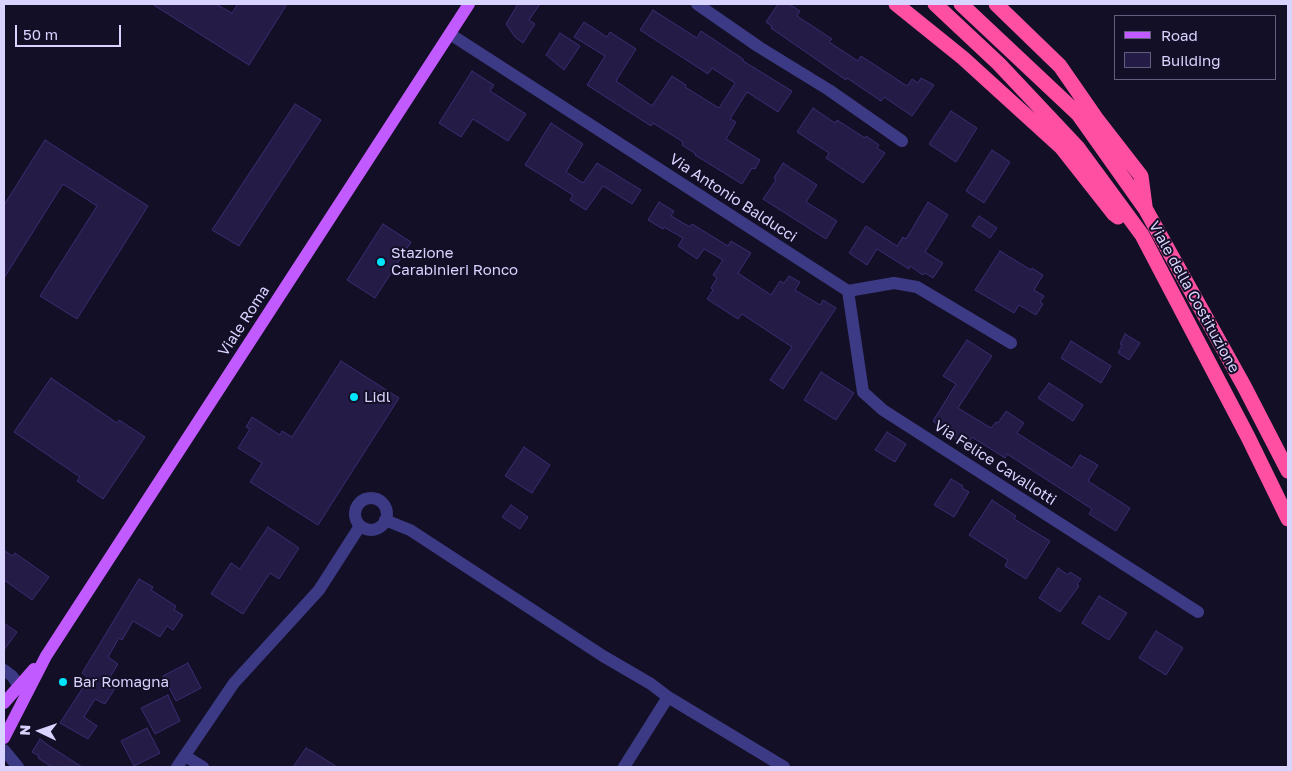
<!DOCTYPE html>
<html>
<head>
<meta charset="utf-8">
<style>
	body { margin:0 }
	#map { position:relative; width:1292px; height:771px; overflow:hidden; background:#130f26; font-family:"Golos Text",sans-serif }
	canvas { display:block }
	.frame { position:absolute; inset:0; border:5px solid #d9d4ff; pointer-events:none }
	.legend { position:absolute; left:1114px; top:15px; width:162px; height:65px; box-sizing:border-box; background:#130f26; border:1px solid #625e7d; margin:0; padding:6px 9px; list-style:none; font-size:15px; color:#d9d4ff }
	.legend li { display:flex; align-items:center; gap:10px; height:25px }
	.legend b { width:25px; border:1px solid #625e7d }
	.north { position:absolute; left:15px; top:706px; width:50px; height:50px; -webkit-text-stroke:4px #130f26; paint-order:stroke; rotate:273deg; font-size:14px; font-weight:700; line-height:20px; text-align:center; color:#d9d4ff }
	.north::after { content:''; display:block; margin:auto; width:18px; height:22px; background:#d9d4ff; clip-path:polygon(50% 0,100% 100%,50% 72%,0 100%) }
	.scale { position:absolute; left:15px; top:25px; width:106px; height:22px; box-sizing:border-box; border:2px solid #d9d4ff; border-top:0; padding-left:6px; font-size:15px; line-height:18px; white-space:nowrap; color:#d9d4ff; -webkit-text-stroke:4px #130f26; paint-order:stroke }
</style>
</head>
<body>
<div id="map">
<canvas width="1292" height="771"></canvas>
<div class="frame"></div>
<ul class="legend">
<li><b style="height:6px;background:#c25bff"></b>Road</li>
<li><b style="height:14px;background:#241b47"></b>Building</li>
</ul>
<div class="north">N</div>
<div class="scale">50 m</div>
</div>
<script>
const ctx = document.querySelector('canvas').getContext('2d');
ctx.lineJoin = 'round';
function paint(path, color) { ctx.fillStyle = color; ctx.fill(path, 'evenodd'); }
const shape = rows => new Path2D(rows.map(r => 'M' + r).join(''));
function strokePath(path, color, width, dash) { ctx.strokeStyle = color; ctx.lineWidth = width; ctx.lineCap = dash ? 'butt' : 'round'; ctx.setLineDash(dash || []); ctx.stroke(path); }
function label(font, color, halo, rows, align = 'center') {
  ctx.font = font + ' "Golos Text",sans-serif'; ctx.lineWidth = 4; ctx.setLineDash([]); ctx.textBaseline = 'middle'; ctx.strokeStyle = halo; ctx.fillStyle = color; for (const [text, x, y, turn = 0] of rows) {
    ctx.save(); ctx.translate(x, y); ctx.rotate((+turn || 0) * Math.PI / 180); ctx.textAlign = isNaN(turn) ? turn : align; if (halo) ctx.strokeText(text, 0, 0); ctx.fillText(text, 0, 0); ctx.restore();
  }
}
const building = shape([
	[152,4,216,4,232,13,238,4,287,4,249,65,152,4],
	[518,4,540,4,529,20,535,24,523,43,515,37,506,24,518,4],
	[778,4,789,4,800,11,797,16,832,39,829,42,858,61,861,56,907,86,912,79,918,83,921,78,934,85,912,116,884,97,881,101,847,78,846,80,771,28,772,26,766,22,778,4],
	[653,10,697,38,701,31,743,59,743,61,792,91,778,112,747,92,730,119,736,122,726,139,760,160,755,169,752,168,742,184,695,155,696,154,682,145,683,142,653,123,651,126,587,85,605,56,574,37,584,22,607,37,610,32,636,49,616,81,652,106,672,76,686,85,685,87,719,108,735,83,712,68,708,74,640,30,653,10],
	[560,33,580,46,564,70,546,55,560,33],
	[472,71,494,85,490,91,526,114,508,141,473,119,461,137,439,123,472,71],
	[295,104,321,120,239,246,212,230,295,104],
	[813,108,835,123,837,120,865,138,866,136,879,145,877,148,885,153,863,183,826,158,829,153,797,132,813,108],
	[951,111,977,128,956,162,929,144,951,111],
	[551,123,583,144,566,172,583,183,597,163,641,190,632,204,603,186,586,210,570,200,573,195,525,165,551,123],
	[45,140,148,206,77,319,40,296,97,206,63,184,4,278,4,205,45,140],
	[992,150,1010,162,984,203,966,191,992,150],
	[783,163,817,185,806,202,837,221,826,239,763,199,776,180,774,178,783,163],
	[659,202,674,211,671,216,690,227,692,224,728,246,731,241,751,253,738,273,771,295,780,281,784,283,789,276,800,282,795,290,820,305,823,300,836,308,783,389,770,380,792,347,742,314,738,319,707,299,713,290,711,288,717,278,713,275,723,260,704,249,697,259,678,246,683,238,664,227,663,229,648,220,659,202],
	[928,202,948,215,925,252,943,263,933,278,925,273,923,275,910,266,909,269,877,249,867,265,849,253,866,226,897,246,903,237,906,239,928,202],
	[979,216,997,228,990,238,972,226,979,216],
	[383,224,411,242,375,298,347,280,383,224],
	[1000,251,1031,270,1032,268,1043,275,1034,290,1044,296,1040,302,1043,304,1036,315,1019,305,1014,313,975,290,1000,251],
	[1125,334,1140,343,1129,360,1118,353,1122,345,1120,344,1125,334],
	[967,340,992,356,958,408,991,428,996,422,998,423,1006,411,1024,423,1017,433,1072,468,1080,455,1098,465,1088,481,1130,508,1116,531,1089,514,1092,509,1007,454,1005,458,972,437,966,447,933,421,956,384,943,376,967,340],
	[1071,341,1111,366,1101,383,1061,358,1071,341],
	[341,361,399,398,318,525,250,482,262,463,238,448,250,429,246,427,252,417,280,435,282,431,292,437,341,361],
	[821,372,854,393,836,420,804,400,821,372],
	[51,378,117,423,119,420,145,437,103,499,77,481,80,477,14,432,51,378],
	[1049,383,1083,405,1073,421,1038,398,1049,383],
	[887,432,906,444,895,462,875,450,887,432],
	[524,447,550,465,532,493,505,476,524,447],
	[951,479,963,486,962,488,969,492,954,517,934,505,951,479],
	[992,500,1016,516,1014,519,1050,541,1026,579,1005,566,1008,560,969,535,992,500],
	[511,505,528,517,520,529,502,517,511,505],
	[268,527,299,548,279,579,270,573,243,614,211,594,231,563,240,569,268,527],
	[4,550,12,556,15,553,49,577,32,600,4,580,4,550],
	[1058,568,1068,575,1070,572,1081,579,1077,584,1079,586,1060,612,1039,598,1058,568],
	[139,579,153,587,151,590,176,606,174,610,183,615,173,630,167,626,160,637,133,621,122,640,119,638,108,657,118,664,110,677,119,682,105,704,95,699,84,717,97,726,88,739,60,723,84,686,82,685,87,677,82,673,139,579],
	[1099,596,1127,613,1109,640,1082,623,1099,596],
	[4,623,17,632,4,650,4,623],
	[1156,631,1183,648,1166,675,1139,658,1156,631],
	[188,663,201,688,176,701,163,676,188,663],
	[168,695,180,721,155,734,141,708,168,695],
	[147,728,160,753,134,766,121,741,147,728],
	[40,739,51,747,82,767,52,767,38,758,39,756,32,752,40,739],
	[306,748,315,753,337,767,293,767,306,748]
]);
const minor = shape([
	[697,4,759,47,829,90,902,141],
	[450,34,848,291,894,283,917,287,1011,343],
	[848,291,863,392,883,410,1198,612],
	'355 514a16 16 0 1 1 32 0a16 16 0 1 1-32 0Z',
	[385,520,410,530,430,543,603,656,651,684,668,697,624,767],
	[4,670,12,676,19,686],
	[668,697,784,767],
	[4,750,18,767],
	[185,756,203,767],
	[177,767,234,683,319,590,360,526]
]);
const major = shape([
	[4,703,34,669],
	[4,738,46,656,469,4]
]);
const highway = shape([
	[896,4,963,58,1062,148,1114,214,1118,217],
	[935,4,999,64,1078,148,1142,235,1248,437,1288,519],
	[961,4,1078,114,1146,210,1244,386,1288,471],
	[996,4,1060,66,1096,118,1141,176,1145,206]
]);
const markers = [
	[381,262,5,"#00e5ff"],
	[354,397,5,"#00e5ff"],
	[63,682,5,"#00e5ff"]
];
const streetNames = [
	["Via Antonio Balducci",733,198,33],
	["Viale della Costituzione",1194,297,61],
	["Viale Roma",244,321,-57],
	["Via Felice Cavallotti",995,463,33]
];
const poiNames = [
	["Stazione",391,253],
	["Carabinieri Ronco",391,270],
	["Lidl",364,397],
	["Bar Romagna",73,682]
];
paint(building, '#241b47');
strokePath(building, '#3b2d73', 1);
strokePath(minor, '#3d3a85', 12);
strokePath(major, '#c25bff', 12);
strokePath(highway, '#ff4fa3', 15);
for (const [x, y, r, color] of markers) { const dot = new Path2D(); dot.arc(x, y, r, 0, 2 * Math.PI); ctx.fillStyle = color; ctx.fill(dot); strokePath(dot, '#130f26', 2); }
label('15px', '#d9d4ff', '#130f26', streetNames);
label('15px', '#d9d4ff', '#130f26', poiNames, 'left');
</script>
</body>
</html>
